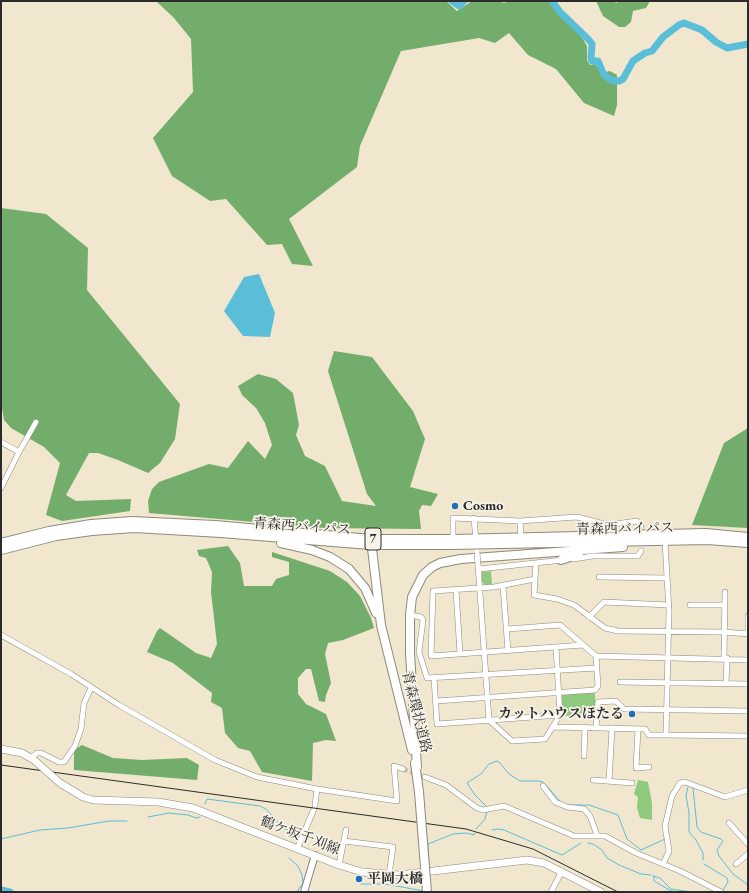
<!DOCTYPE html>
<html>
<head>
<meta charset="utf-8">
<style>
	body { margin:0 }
	#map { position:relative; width:749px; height:893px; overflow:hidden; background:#f0e7ce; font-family:"EB Garamond",serif }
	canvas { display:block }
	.frame { position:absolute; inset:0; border:2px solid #2b2b2b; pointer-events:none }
</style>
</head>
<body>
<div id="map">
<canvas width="749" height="893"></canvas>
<div class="frame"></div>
</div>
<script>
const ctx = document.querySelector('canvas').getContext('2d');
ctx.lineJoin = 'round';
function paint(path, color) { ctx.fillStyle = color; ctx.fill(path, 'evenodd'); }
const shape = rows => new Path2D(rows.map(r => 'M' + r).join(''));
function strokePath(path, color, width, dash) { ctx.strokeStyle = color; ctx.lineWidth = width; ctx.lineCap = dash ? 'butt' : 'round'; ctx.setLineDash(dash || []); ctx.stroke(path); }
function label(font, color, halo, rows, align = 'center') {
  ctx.font = font + ' "EB Garamond","Noto Serif JP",serif'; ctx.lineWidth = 3.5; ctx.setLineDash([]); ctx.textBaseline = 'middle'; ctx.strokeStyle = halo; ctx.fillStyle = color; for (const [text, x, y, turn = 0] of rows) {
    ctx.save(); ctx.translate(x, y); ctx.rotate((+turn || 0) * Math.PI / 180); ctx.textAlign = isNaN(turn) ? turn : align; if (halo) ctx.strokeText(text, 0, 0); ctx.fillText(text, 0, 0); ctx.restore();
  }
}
const green = shape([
	[491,571,492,584,485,585,482,582,482,572],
	[595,692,595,716,562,716,561,696,562,694],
	[638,780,648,782,652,803,652,820,640,818,637,808,638,797,634,794]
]);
const forest = shape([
	[156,1,446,1,457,11,472,1,498,1,504,3,510,1,549,1,556,11,580,34,587,46,587,60,590,65,595,64,601,73,610,71,617,75,617,105,614,116,584,103,556,69,528,55,509,33,495,43,479,38,401,51,360,146,357,167,289,219,313,266,292,264,282,244,267,245,226,199,210,201,172,176,153,138,193,92,191,39,174,18],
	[596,1,614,1,616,3,621,1,650,1,646,8,633,11,631,22,625,27,619,27,603,16],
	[1,208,46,214,88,248,87,290,180,404,175,439,160,463,148,473,118,460,98,453,89,453,66,495,76,501,131,499,130,511,62,521,46,515,60,463,44,447,11,428,4,420,1,402],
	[334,351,372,357,413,411,425,439,410,487,438,494,431,506,422,505,419,511,421,529,325,528,149,513,148,501,152,489,159,482,209,464,228,468,248,441,265,459,272,445,265,423,256,408,242,395,238,386,258,374,276,379,293,393,299,425,296,435,305,456,325,466,342,501,376,506,367,494,328,371],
	[748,428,748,528,692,525,724,443],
	[228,546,240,563,244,586,272,586,276,579,289,575,289,562,272,557,272,552,330,571,347,582,360,596,371,618,374,628,343,640,328,643,325,654,331,683,326,695,325,702,319,701,311,669,306,669,298,678,298,694,306,704,326,714,336,741,326,740,313,743,312,781,262,772,250,751,238,748,225,733,222,708,211,702,212,693,173,663,147,652,157,631,160,628,196,653,211,658,217,644,211,592,212,572,206,558,199,556,197,550],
	[82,745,113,758,142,760,187,758,199,765,197,780,74,770,74,750]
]);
const water = shape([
	[259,274,275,313,270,337,243,336,224,311,244,277]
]);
const stream = shape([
	[688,787,686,795,689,813,689,832,696,840,703,853,703,860],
	[693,788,697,827,701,832,721,839,723,841,717,850,719,856,733,874,748,885],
	[672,791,677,784],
	[205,804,207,799,260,806,266,809,282,827,297,835],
	[569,805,589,805,618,815,627,839,641,850,665,839],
	[487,807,475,795,467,783,481,774,489,764,497,761,500,763,509,774,520,781,538,781,543,782,560,801],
	[148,817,169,813,188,815,196,818,200,817],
	[476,829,485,819,487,811],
	[492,830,498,829,504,830,562,855,581,843],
	[1,839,40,830,68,828,109,821,127,821],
	[588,843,593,844,602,850,607,858,619,865,641,874,651,875],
	[289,858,298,866,302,875,303,883,297,892],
	[704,864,727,878,728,882,723,890],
	[429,865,428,844,453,834,466,833,474,835,475,833],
	[653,876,660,878,671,889,692,892],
	[654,876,654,881,671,891,681,892],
	[361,884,385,884,424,891]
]);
const river = shape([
	[452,1,459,6,464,1],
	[552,1,560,12,589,40,592,44,591,58,592,61,598,61,603,73,608,78,614,81,619,81,623,79,633,61,645,53,652,51,663,37,679,25,684,23,702,30,716,42,727,48,748,44],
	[1,890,10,892]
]);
const minorTunnel = shape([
	[403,769,425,777]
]);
const minor = shape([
	[1,442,19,452],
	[1,488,19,452,36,422],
	[474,518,476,541],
	[520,521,521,537],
	[453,539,453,518,520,521,577,517,608,525,637,521,641,526],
	[665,542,669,611,666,735,748,736],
	[573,559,593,556,638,556,641,551],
	[536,563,534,595,557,599,574,605,605,628,618,631,724,632,748,634],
	[478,565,489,720,512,741,545,739,560,715,556,648],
	[479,569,563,560],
	[599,577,667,578],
	[535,579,494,587,433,591,431,656,583,645],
	[503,586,508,651],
	[456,590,460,654],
	[690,605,725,605],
	[410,615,421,617,423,620,419,652,427,678,597,668],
	[589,617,604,602,669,605],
	[507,629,560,625,596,656,748,660],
	[748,634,748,616],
	[1,635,71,674,119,705,215,760,257,777,317,789,397,801,394,766,403,769],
	[724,658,725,592],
	[434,678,437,724,560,715],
	[620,682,748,684],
	[726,684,727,658],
	[436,701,595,690,598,686,596,656],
	[553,727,645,729,649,735,666,735],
	[596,727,598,702,616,701,624,709,748,711],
	[638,729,636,768,649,767],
	[584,756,585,727],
	[31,758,37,753,41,753,59,762,64,762,75,746,81,729,84,703,91,688],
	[425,777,446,785,477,808,483,810,504,806,574,836,605,836,636,853,680,871,721,892],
	[593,780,632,783],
	[609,781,612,728],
	[543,786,555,802,567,807,584,809,590,816,597,835],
	[315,805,317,789],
	[729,823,748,844],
	[344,841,393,847,389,875],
	[297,849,314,809],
	[663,864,669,851,665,826,672,796,680,783,685,782,725,797,748,790],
	[736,864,748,854],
	[339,865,346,830],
	[551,892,562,871]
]);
const tertiary = shape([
	[304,892,315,855]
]);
const secondary = shape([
	[1,749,22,753,34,760],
	[60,783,83,797,93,800,158,802,193,808,339,865,362,872,399,875,527,860,544,863,601,892]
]);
const trunk = shape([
	[371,540,381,625,412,750],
	[1,543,49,531,91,524,132,521,215,525,371,539,453,539,706,533,748,537],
	[281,543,312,550,330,557,349,569,365,588,376,613],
	[1,550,56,536,92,531,134,528,221,533,370,545,451,545,707,540,748,543],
	[561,560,579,554],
	[415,763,419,792],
	[417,767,410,653,410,615,412,597,423,575,432,567,440,563,461,559,623,547]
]);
const rail = shape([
	[1,765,466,829,533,849,618,892]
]);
const minorBridge = shape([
	[477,552,478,565]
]);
const secondaryBridge = shape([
	[34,760,60,783]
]);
const trunkBridge = shape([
	[419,792,427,892]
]);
const markers = [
	[455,506,4,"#1f6fb2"],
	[632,714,4,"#1f6fb2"],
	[359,879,4,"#1f6fb2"]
];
const shields = [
	[373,539,16]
];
const shieldNames = [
	["7",373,539]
];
const poiNames = [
	["Cosmo",463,506],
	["カットハウスほたる",624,714,"right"],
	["平岡大橋",367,879]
];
const streetNames = [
	["青森西バイパス",302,527,4],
	["青森西バイパス",625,529,-1],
	["青森環状道路",416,712,76],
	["鶴ケ坂千刈線",300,836,21]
];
paint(green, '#8fc97d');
paint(forest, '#73ad6c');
paint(water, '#5abed8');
strokePath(stream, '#5abed8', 1);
strokePath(river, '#5abed8', 7);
strokePath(minorTunnel, '#c9c1ad', 5, [5, 2.5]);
strokePath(minor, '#8e897c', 6);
strokePath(tertiary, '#8e897c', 8);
strokePath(secondary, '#8e897c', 8);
strokePath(trunk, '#8e897c', 10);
strokePath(minor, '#fff', 5);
strokePath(tertiary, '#fff', 6);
strokePath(secondary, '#fff', 7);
strokePath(trunk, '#fff', 8);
strokePath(rail, '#2b2b2b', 1);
strokePath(minorBridge, '#8e897c', 6, []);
strokePath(secondaryBridge, '#8e897c', 8, []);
strokePath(trunkBridge, '#8e897c', 10, []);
strokePath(minorBridge, '#fff', 5);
strokePath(secondaryBridge, '#fff', 7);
strokePath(trunkBridge, '#fff', 8);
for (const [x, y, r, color] of markers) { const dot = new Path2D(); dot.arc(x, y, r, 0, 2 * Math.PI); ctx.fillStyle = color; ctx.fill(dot); strokePath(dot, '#f7f3e8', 1.5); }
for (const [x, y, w] of shields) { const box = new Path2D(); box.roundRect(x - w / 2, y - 11, w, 22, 3); ctx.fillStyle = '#f7f3e8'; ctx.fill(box); strokePath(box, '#2b2b2b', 1); }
label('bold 13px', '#2b2b2b', null, shieldNames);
label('bold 14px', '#2b2b2b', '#f7f3e8', poiNames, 'left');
label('14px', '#2b2b2b', '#f7f3e8', streetNames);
</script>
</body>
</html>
